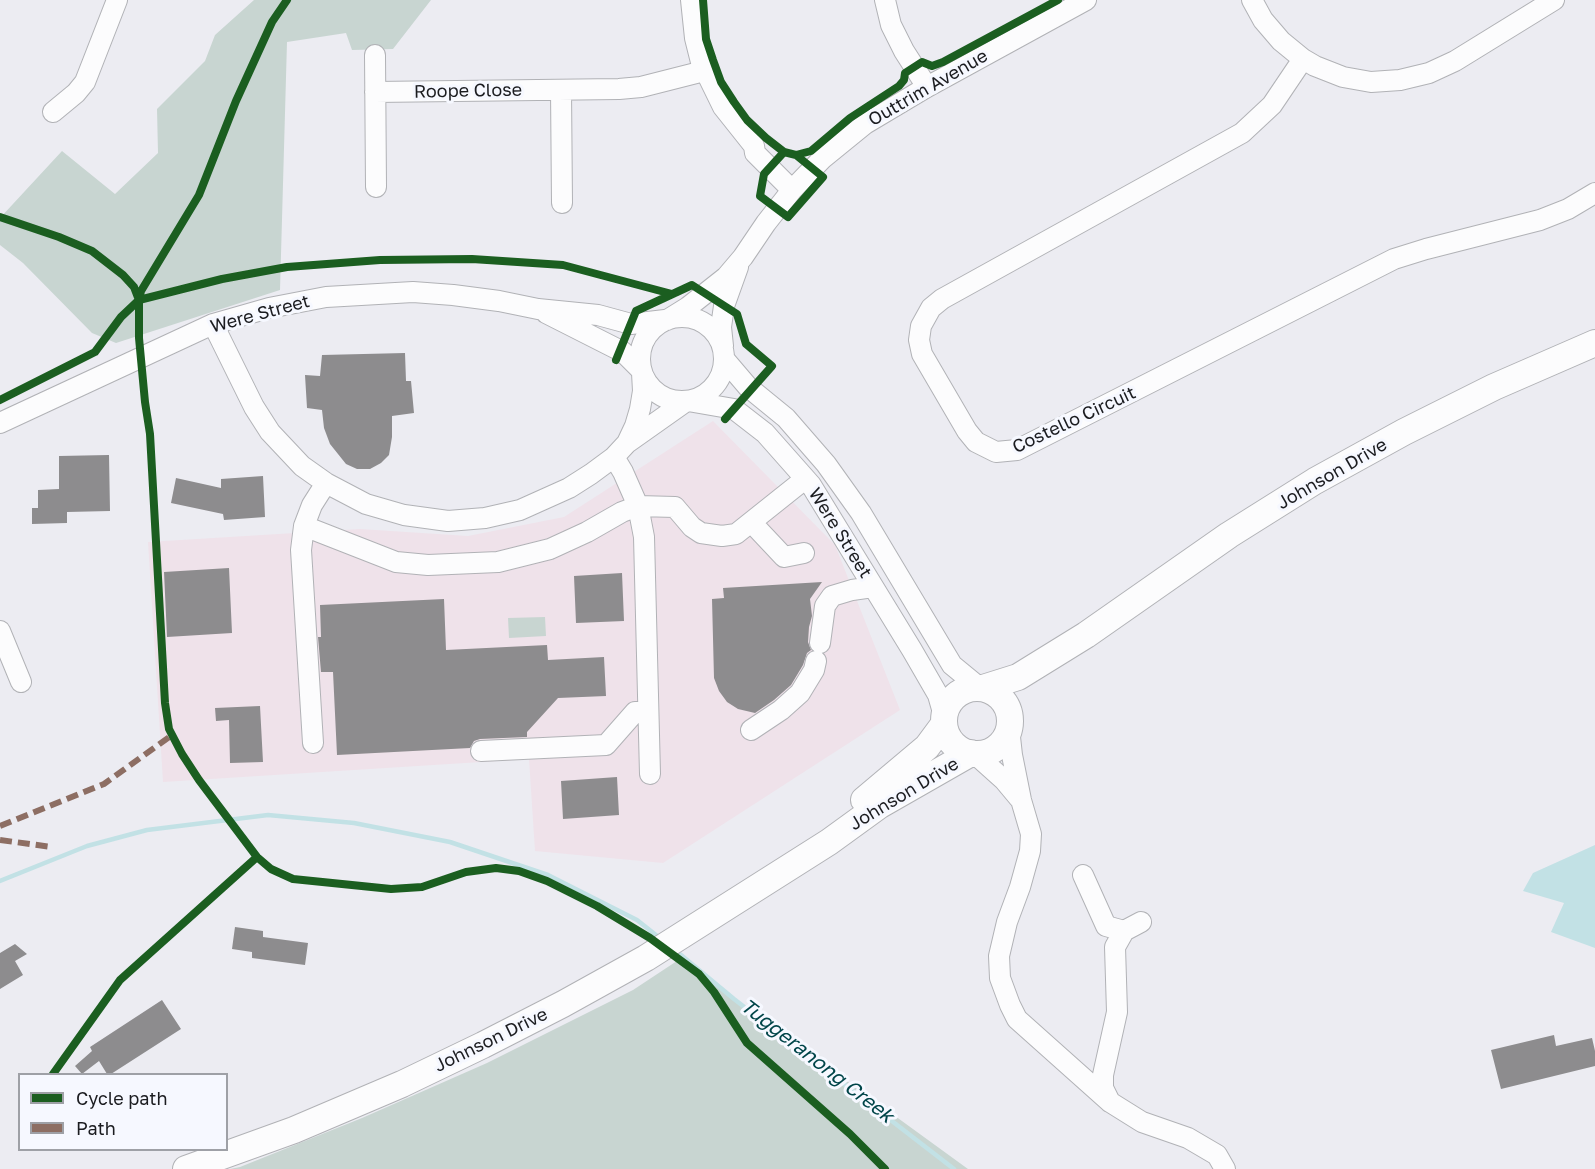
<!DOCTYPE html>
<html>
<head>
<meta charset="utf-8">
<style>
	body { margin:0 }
	#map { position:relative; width:1595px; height:1169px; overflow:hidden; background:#ececf2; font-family:"Golos Text",sans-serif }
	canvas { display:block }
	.legend { position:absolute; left:18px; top:1073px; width:210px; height:78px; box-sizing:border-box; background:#f6f8ff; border:2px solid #9ea0a6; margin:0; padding:8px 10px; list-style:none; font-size:18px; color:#1b1c20 }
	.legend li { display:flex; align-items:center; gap:12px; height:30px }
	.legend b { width:30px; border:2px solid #9ea0a6 }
</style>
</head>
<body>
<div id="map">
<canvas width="1595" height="1169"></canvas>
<ul class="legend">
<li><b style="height:8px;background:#1b5e20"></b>Cycle path</li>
<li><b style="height:8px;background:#8d6e63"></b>Path</li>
</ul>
</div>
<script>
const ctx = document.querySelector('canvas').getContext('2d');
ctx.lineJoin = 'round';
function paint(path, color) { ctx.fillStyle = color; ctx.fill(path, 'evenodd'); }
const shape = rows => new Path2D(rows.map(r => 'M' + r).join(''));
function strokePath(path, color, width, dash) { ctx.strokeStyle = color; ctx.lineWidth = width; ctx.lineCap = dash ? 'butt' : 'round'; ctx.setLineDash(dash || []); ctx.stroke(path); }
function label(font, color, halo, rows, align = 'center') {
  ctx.font = font + ' "Golos Text",sans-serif'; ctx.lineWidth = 6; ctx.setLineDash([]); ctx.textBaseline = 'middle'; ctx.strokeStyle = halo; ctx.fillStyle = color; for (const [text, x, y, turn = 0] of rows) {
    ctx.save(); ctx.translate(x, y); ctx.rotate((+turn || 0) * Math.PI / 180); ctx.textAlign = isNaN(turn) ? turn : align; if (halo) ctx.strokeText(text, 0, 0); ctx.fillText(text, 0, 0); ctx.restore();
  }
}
const commercial = shape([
	[713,421,835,545,900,710,663,863,535,851,529,759,163,782,148,542,360,529,468,536,564,517]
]);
const green = shape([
	[254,0,431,0,393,49,352,50,346,33,287,42,280,290,116,343,92,333,23,263,0,245,0,218,62,151,115,194,158,153,157,109,205,61,215,35],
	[545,617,546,636,509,638,508,618],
	[683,957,734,999,968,1169,230,1169,240,1167,362,1118,487,1063,633,990]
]);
const water = shape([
	[1595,845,1595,948,1551,932,1564,903,1523,891,1533,873]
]);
const stream = shape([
	[0,881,87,846,147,830,268,815,354,823,450,842,548,875,637,920,661,939],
	[675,950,734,999,954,1169]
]);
const building = shape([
	[405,353,406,381,411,381,414,413,392,416,392,437,389,455,381,463,370,469,357,469,346,464,330,444,324,428,322,410,307,408,305,375,320,376,322,355],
	[109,455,110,511,67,512,67,523,32,524,32,508,38,508,38,490,59,489,59,456],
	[263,476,265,517,224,520,223,514,171,503,176,478,221,488,221,479],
	[229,568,232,633,167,637,164,572],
	[622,573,624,621,576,623,574,576],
	[822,582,810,599,812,616,809,627,808,642,811,650,807,653,803,665,791,685,774,700,755,713,738,709,727,702,719,691,714,678,712,599,724,598,723,588],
	[444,599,446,650,547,645,548,660,604,657,606,696,558,698,527,732,527,737,480,739,474,741,470,748,337,755,333,672,321,672,318,637,321,637,320,605],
	[260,706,263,762,230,763,229,720,216,721,215,708],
	[617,777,619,815,563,819,561,781],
	[235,927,263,931,263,937,308,943,305,965,252,958,252,952,232,949],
	[15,944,27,954,15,961,23,975,0,989,0,953],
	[162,1000,181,1029,111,1074,107,1074,99,1061,82,1074,75,1066,92,1051,90,1047],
	[1554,1035,1556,1046,1592,1038,1595,1051,1595,1066,1501,1089,1491,1050]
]);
const minor = shape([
	[691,0,695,38,701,62,723,107,754,146,755,153,792,190],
	[885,0,891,25,904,51,927,87],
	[1252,0,1263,20,1281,41,1303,59,1315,66,1343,77,1371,82,1400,80,1429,73,1455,61,1554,0],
	[375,55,376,187],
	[1303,59,1272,105,1242,133,942,299,931,308,921,326,919,340,922,354,967,431,976,442,996,452,1017,450,1394,259,1426,249,1540,220,1568,209,1595,193],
	[561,90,562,203],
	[375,92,619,89,641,87,704,71],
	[53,112,76,93,85,82,117,0],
	[546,313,623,352,641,370],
	'640 359a42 42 0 1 1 84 0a42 42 0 1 1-84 0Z',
	[667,320,688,307,726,277,743,257,766,223,792,190,822,159,865,124,927,87,1086,0],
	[213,324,254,407,270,432,302,466,326,483,366,504,404,515,448,521,485,518,520,510,569,488,591,474,614,457,627,443,685,402],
	[723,346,721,327,724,306,738,267],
	[725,360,748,387,786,418,826,464,861,513,952,665,980,688],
	[688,401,734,409,765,433,811,485,912,650,938,695,944,716],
	[0,423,213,324,269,308,326,297,413,292,453,295,499,301,538,309,598,315,631,324,665,320],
	[627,443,635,426,640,409,643,391,642,373],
	[614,457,623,472,638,506,644,537,650,774],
	[752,523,784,557,804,553],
	[304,526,396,562,428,565,498,562,550,549,587,532,622,512,638,506,675,507,692,527,701,533,722,536,736,534,805,479],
	[0,631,21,682],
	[820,643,825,606,832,596,852,590,873,587],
	[1009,728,1012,755,1021,800,1031,834,1030,851,1020,887,1007,922,999,956,1000,978,1010,1005,1017,1019,1110,1102,1142,1122,1188,1138,1217,1155,1225,1169],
	[751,730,781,710,800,693,814,670,816,661],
	[313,743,301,550,304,526,312,505,326,483],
	[481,751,606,745,635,712,647,712],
	[975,754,1004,780,1019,798],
	[1083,875,1106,926,1124,931,1141,922],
	[1110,1102,1103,1088,1103,1075,1117,1012,1115,947,1124,931]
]);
const major = shape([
	[983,688,1018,677,1086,635,1229,535,1315,481,1404,432,1494,387,1595,343],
	'944 721a33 33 0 1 1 66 0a33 33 0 1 1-66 0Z',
	[864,800,927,747,944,724],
	[186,1169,294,1130,402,1084,483,1045,563,1004,646,958,829,842,880,805,971,753]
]);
const quiet = shape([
	[0,826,104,784,172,735],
	[0,840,52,847]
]);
const cycleway = shape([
	[287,0,272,22,236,101,199,195,141,291,139,300,139,338,145,402,150,434,165,703,169,729,182,754,199,780,257,857,271,869,293,879,391,889,422,887,466,872,496,868,519,871,547,881,597,906,650,938,699,974,714,992,747,1043,850,1134,885,1169],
	[703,0,706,39,713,60,721,82,734,102,747,120,766,138,784,152,796,155,811,151,850,118,899,86,904,80,905,73,922,62,932,66,943,62,1058,0],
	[784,152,764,174,760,196,788,217,823,177,796,155],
	[0,217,59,237,92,251,123,275,134,287,139,300],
	[616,360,636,311,692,285,737,314,746,344,772,366,725,419],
	[0,400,95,352,121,317,139,300,222,279,287,267,380,260,472,259,563,265,672,294],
	[53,1074,120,980,257,857]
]);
const streetNames = [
	["Outtrim Avenue",928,88,-30],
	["Roope Close",468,91,-1],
	["Were Street",260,314,-15],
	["Costello Circuit",1074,420,-25],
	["Johnson Drive",1332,474,-30],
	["Were Street",840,533,58],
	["Johnson Drive",904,794,-31],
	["Johnson Drive",491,1040,-26]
];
const waterNames = [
	["Tuggeranong Creek",817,1061,38]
];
paint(commercial, '#efe2ea');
paint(green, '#c8d5d1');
paint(water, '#c2e1e5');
strokePath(stream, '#c2e1e5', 4.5);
paint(building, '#8d8c8e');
strokePath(minor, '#b1b2b6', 22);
strokePath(major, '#b1b2b6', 28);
strokePath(minor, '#fcfcfd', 20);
strokePath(major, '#fcfcfd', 26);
strokePath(quiet, '#8d6e63', 6, [12, 6]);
strokePath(cycleway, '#1b5e20', 8);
label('18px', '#1b1c20', '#f6f8ff', streetNames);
label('italic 20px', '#004549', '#f6f8ff', waterNames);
</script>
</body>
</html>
